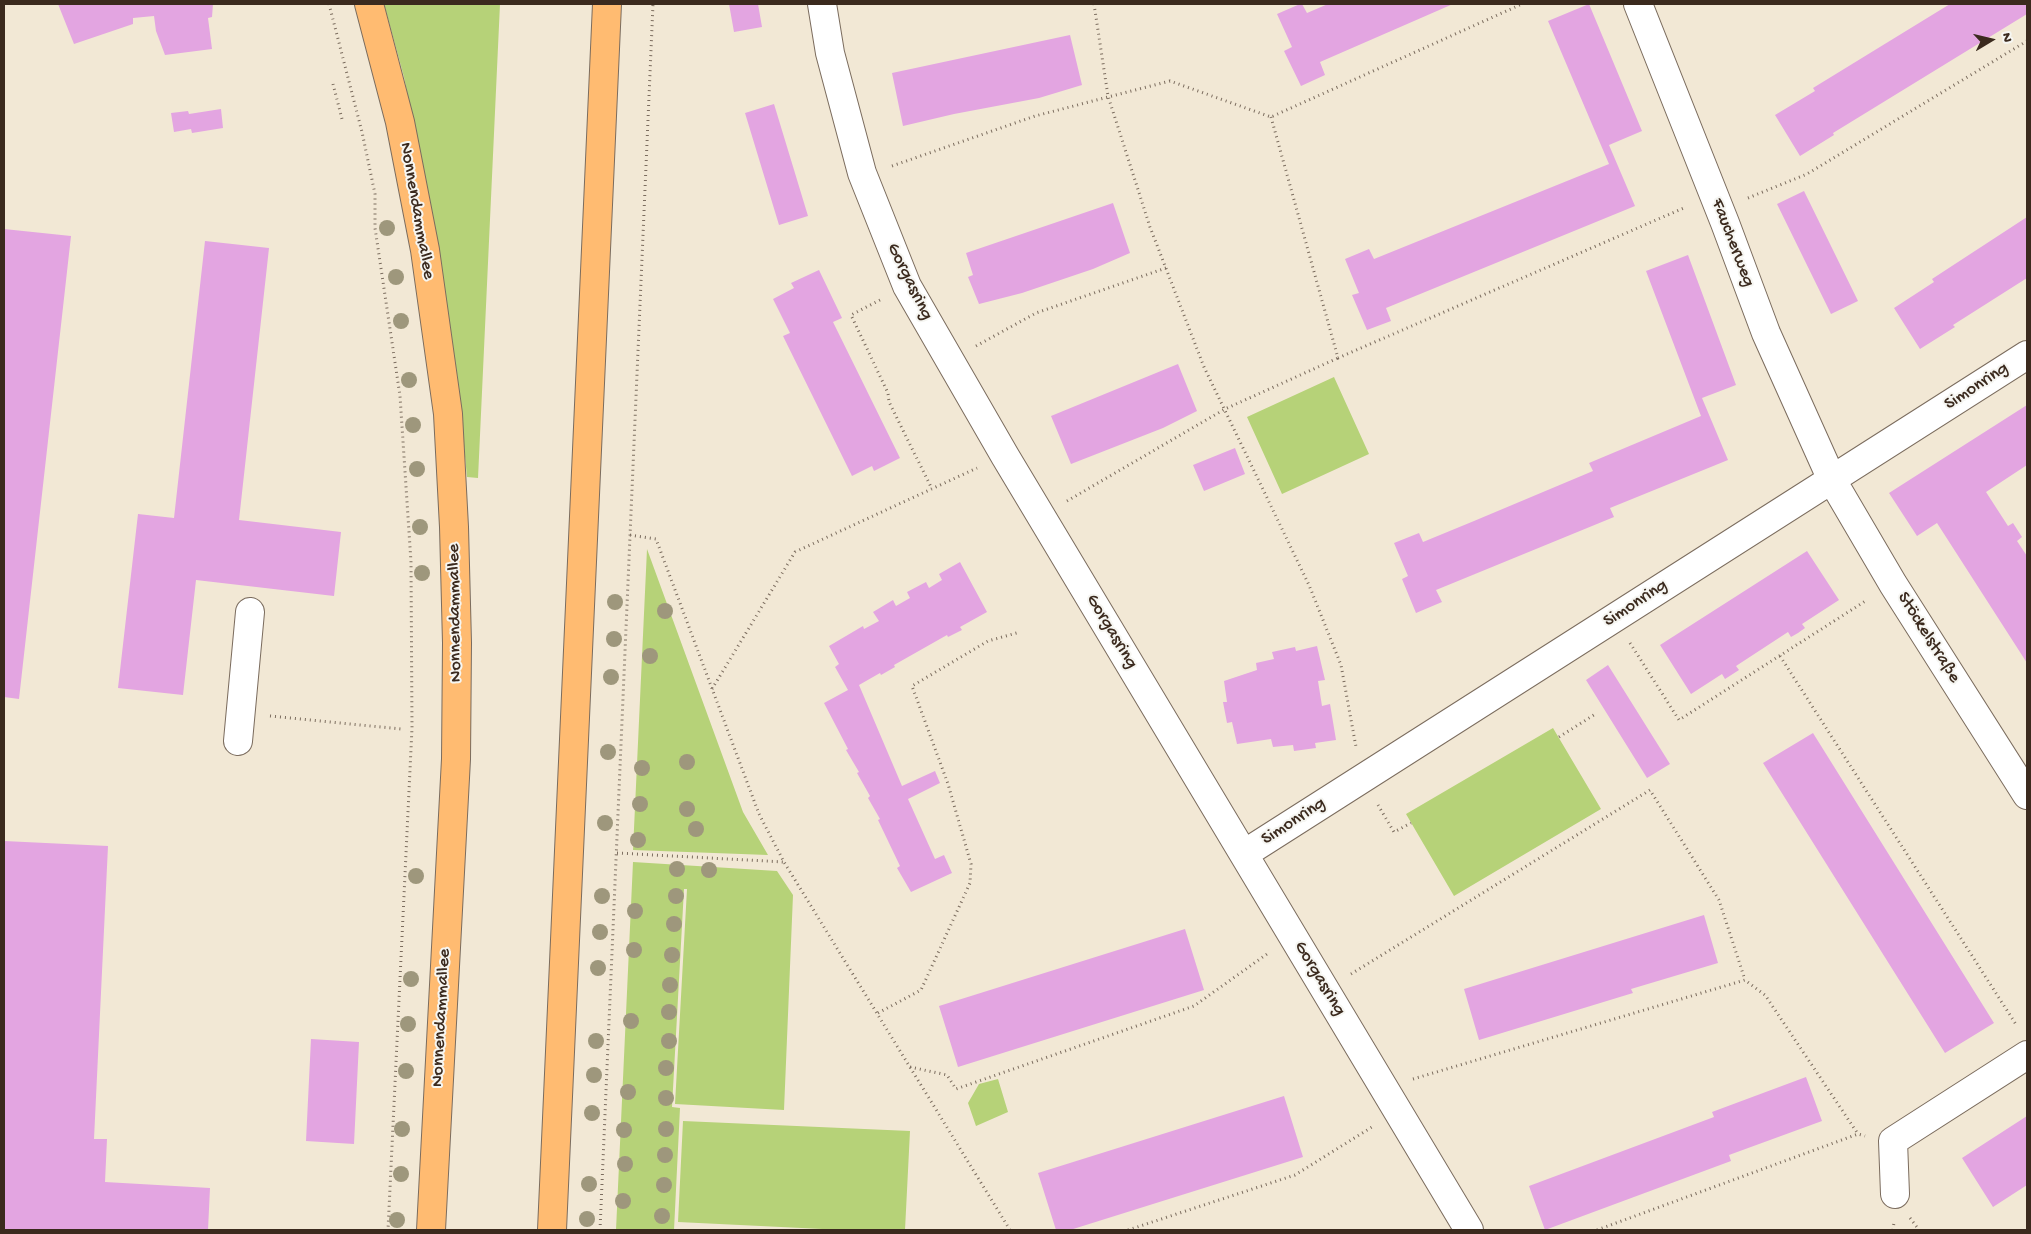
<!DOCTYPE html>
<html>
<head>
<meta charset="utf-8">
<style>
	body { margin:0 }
	#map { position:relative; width:2031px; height:1234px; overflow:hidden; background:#f2e8d5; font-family:"Gochi Hand",sans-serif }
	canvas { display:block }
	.frame { position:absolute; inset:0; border:5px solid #3b2a1e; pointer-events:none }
	.north { position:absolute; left:1966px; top:15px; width:50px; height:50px; -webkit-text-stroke:4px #f6f6f2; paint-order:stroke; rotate:81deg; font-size:14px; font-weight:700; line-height:20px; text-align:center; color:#3b2a1e }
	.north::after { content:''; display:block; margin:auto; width:18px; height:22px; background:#3b2a1e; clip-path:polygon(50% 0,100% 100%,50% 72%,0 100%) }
</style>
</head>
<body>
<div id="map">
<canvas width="2031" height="1234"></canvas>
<div class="frame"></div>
<div class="north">N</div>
</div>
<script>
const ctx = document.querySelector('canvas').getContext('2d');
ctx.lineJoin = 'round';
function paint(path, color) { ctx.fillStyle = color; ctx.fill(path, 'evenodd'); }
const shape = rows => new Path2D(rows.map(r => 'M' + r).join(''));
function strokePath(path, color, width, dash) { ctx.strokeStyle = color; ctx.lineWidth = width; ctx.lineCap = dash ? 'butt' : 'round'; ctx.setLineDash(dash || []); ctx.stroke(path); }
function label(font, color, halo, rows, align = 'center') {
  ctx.font = font + ' "Gochi Hand",sans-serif'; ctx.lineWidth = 4; ctx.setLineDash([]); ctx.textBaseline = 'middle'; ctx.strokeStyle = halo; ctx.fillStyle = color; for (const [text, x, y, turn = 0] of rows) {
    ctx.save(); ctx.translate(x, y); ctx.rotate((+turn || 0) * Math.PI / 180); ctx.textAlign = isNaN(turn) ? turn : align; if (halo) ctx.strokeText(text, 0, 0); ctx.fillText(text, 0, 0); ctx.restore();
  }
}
const green = shape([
	[384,4,500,4,478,478,467,477,457,374,441,263,404,77],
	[1334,377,1369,454,1282,494,1247,417],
	[647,549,743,812,768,855,633,850],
	[1553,728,1601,809,1454,896,1406,814],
	[633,862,777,871,793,895,784,1110,675,1104,687,889,684,889,672,1107,680,1108,674,1230,616,1230],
	[998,1079,1008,1112,976,1126,968,1103,979,1084],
	[683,1121,910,1131,905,1230,843,1230,678,1222]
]);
const building = shape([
	[58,4,213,4,212,17,208,18,212,49,165,55,156,31,154,16,133,18,133,24,74,44],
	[729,4,758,4,762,27,734,32],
	[1300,4,1302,4,1307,13,1328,4,1453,4,1320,62,1325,75,1301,86,1284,51,1292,47,1277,14],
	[1589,4,1642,131,1609,145,1635,206,1386,308,1391,321,1367,330,1352,295,1359,293,1345,259,1369,249,1374,259,1609,164,1548,21],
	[1950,4,2027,4,2027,14,1833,133,1834,135,1800,156,1775,115,1815,91,1813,88],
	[1070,35,1082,85,1039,98,954,114,903,126,892,73],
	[774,104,808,216,779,225,745,113],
	[221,109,223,128,192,133,191,129,174,132,171,113,188,111,189,114],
	[1804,191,1858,301,1831,314,1777,204],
	[1113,203,1130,253,1093,269,1022,293,979,304,968,277,973,275,966,253],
	[2027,217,2027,278,1953,325,1955,327,1920,349,1894,308,1934,282,1932,279],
	[4,229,71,236,19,699,4,697],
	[205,241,269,248,239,520,341,532,334,596,196,580,183,695,118,688,138,514,174,518],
	[1688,255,1736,385,1702,398,1728,460,1610,508,1614,517,1436,590,1442,602,1416,613,1402,579,1408,576,1394,543,1419,533,1423,542,1474,521,1593,471,1589,463,1701,416,1646,271],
	[819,270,842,318,833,322,900,458,874,471,872,466,852,476,783,336,790,333,773,299,794,288,791,283],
	[1178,364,1197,411,1163,428,1071,464,1051,416],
	[2027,405,2027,465,1986,492,2008,526,2013,523,2022,537,2017,541,2027,556,2027,663,1937,523,1917,536,1889,493],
	[1235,448,1245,474,1204,491,1193,465],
	[1807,551,1839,600,1802,624,1805,628,1798,633,1791,637,1788,632,1736,666,1739,670,1725,679,1722,674,1691,694,1660,645],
	[960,562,987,612,960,627,962,630,948,637,947,635,894,665,895,667,881,675,880,673,859,685,902,786,935,771,940,783,908,799,935,859,944,855,952,873,911,892,897,868,900,866,878,820,880,819,868,798,870,796,857,773,859,772,846,750,848,749,824,703,848,690,835,667,839,664,829,646,863,626,864,629,879,621,873,612,893,600,896,606,910,598,907,592,926,582,929,588,942,580,939,574],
	[1317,646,1325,680,1318,681,1322,706,1330,704,1336,740,1315,743,1316,748,1294,751,1293,745,1273,747,1271,739,1237,744,1232,722,1227,723,1223,702,1227,702,1224,681,1257,670,1256,663,1274,659,1272,652,1295,647,1296,651],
	[1608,665,1670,764,1647,778,1586,680],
	[1813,733,1994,1023,1945,1053,1763,763],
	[4,841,108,846,94,1139,107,1139,105,1182,210,1188,208,1230,4,1230],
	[1704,915,1718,963,1631,989,1633,993,1479,1040,1464,989],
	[1185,929,1204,990,958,1067,939,1006],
	[311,1039,359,1042,354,1144,306,1141],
	[1806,1077,1822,1121,1729,1155,1731,1161,1545,1230,1529,1186,1714,1117,1712,1112],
	[1284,1096,1303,1157,1070,1230,1056,1230,1038,1173],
	[2027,1116,2027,1185,1993,1207,1962,1158]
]);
const path = shape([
	[329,4,362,132,375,194,375,228,400,396,411,562,412,728,388,1230],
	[1094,4,1108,96,1150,227,1204,367,1309,585,1341,665,1356,747],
	[333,84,342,119],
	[1271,117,1338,358,1686,207],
	[892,166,1035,116,1170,81,1271,117,1522,4],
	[1748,198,1807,174,2027,41],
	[880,300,851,315,888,393,889,402,932,489],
	[976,346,1036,313,1166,268],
	[1067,501,1225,409,1338,358],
	[630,535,656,539,759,814,784,862,1010,1230],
	[1630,643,1679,720,1867,600],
	[1780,656,2017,1026],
	[712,689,795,552,977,468],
	[270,716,401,729],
	[1559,737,1597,713],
	[1378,805,1394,832,1411,823],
	[617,853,784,862],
	[1351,974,1650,790,1719,900,1745,980],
	[878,1013,921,990,970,883,971,864,948,784,912,686,988,641,1020,632],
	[910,1067,947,1075,956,1089,1194,1006,1267,954],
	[1413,1079,1745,980,1765,995,1858,1134],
	[1910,1218,1919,1230],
	[600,1230,653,4],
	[1128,1230,1295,1175,1372,1127],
	[1597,1230,1858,1134,1865,1136],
	[1893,1230,1894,1222]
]);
const minor = shape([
	[822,4,830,53,862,173,907,286,1005,456,1469,1230],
	[1638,4,1725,223,1766,333,1832,480,1893,584,2027,795],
	[238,741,250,612],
	[1244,854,2027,355],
	[1895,1194,1893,1141,2027,1055]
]);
const major = shape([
	[369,4,400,122,425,250,448,414,454,527,457,643,456,759,431,1230],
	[552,1230,607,4]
]);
const trees = [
	[387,228],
	[396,277],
	[401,321],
	[409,380],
	[413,425],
	[417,469],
	[420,527],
	[422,573],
	[615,602],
	[665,611],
	[614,639],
	[650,656],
	[611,677],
	[608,752],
	[687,762],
	[642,768],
	[640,804],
	[687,809],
	[605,823],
	[696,829],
	[638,840],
	[677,869],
	[709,870],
	[416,876],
	[602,896],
	[676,896],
	[635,911],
	[674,924],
	[600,932],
	[634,950],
	[672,955],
	[598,968],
	[411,979],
	[670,985],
	[669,1012],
	[631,1021],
	[408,1024],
	[596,1041],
	[669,1041],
	[666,1068],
	[406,1071],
	[594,1075],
	[628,1092],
	[666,1098],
	[592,1113],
	[402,1129],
	[666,1129],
	[624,1130],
	[665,1155],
	[625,1164],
	[401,1174],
	[589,1184],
	[664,1185],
	[623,1201],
	[662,1216],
	[587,1219],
	[397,1220]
];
const streetNames = [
	["Nonnendammallee",416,211,80],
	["Faucherweg",1732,243,69],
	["Gorgasring",909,282,64],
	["Simonring",1977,387,-33],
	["Simonring",1636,604,-33],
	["Nonnendammallee",456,613,-91],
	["Gorgasring",1111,632,59],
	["Stöckelstraße",1928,638,58],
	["Simonring",1294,822,-33],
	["Gorgasring",1319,979,59],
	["Nonnendammallee",442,1018,-87]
];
paint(green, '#b6d278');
paint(building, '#e3a5e1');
strokePath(minor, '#7b6c5e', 30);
strokePath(major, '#7b6c5e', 30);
strokePath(path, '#7b6c5e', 3, [1, 4]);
strokePath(minor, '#fff', 28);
strokePath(major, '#ffbb71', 28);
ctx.fillStyle = '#9e977c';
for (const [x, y] of trees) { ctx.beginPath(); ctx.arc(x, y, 8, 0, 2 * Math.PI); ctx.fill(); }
label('18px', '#3b2a1e', '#f6f6f2', streetNames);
</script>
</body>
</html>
